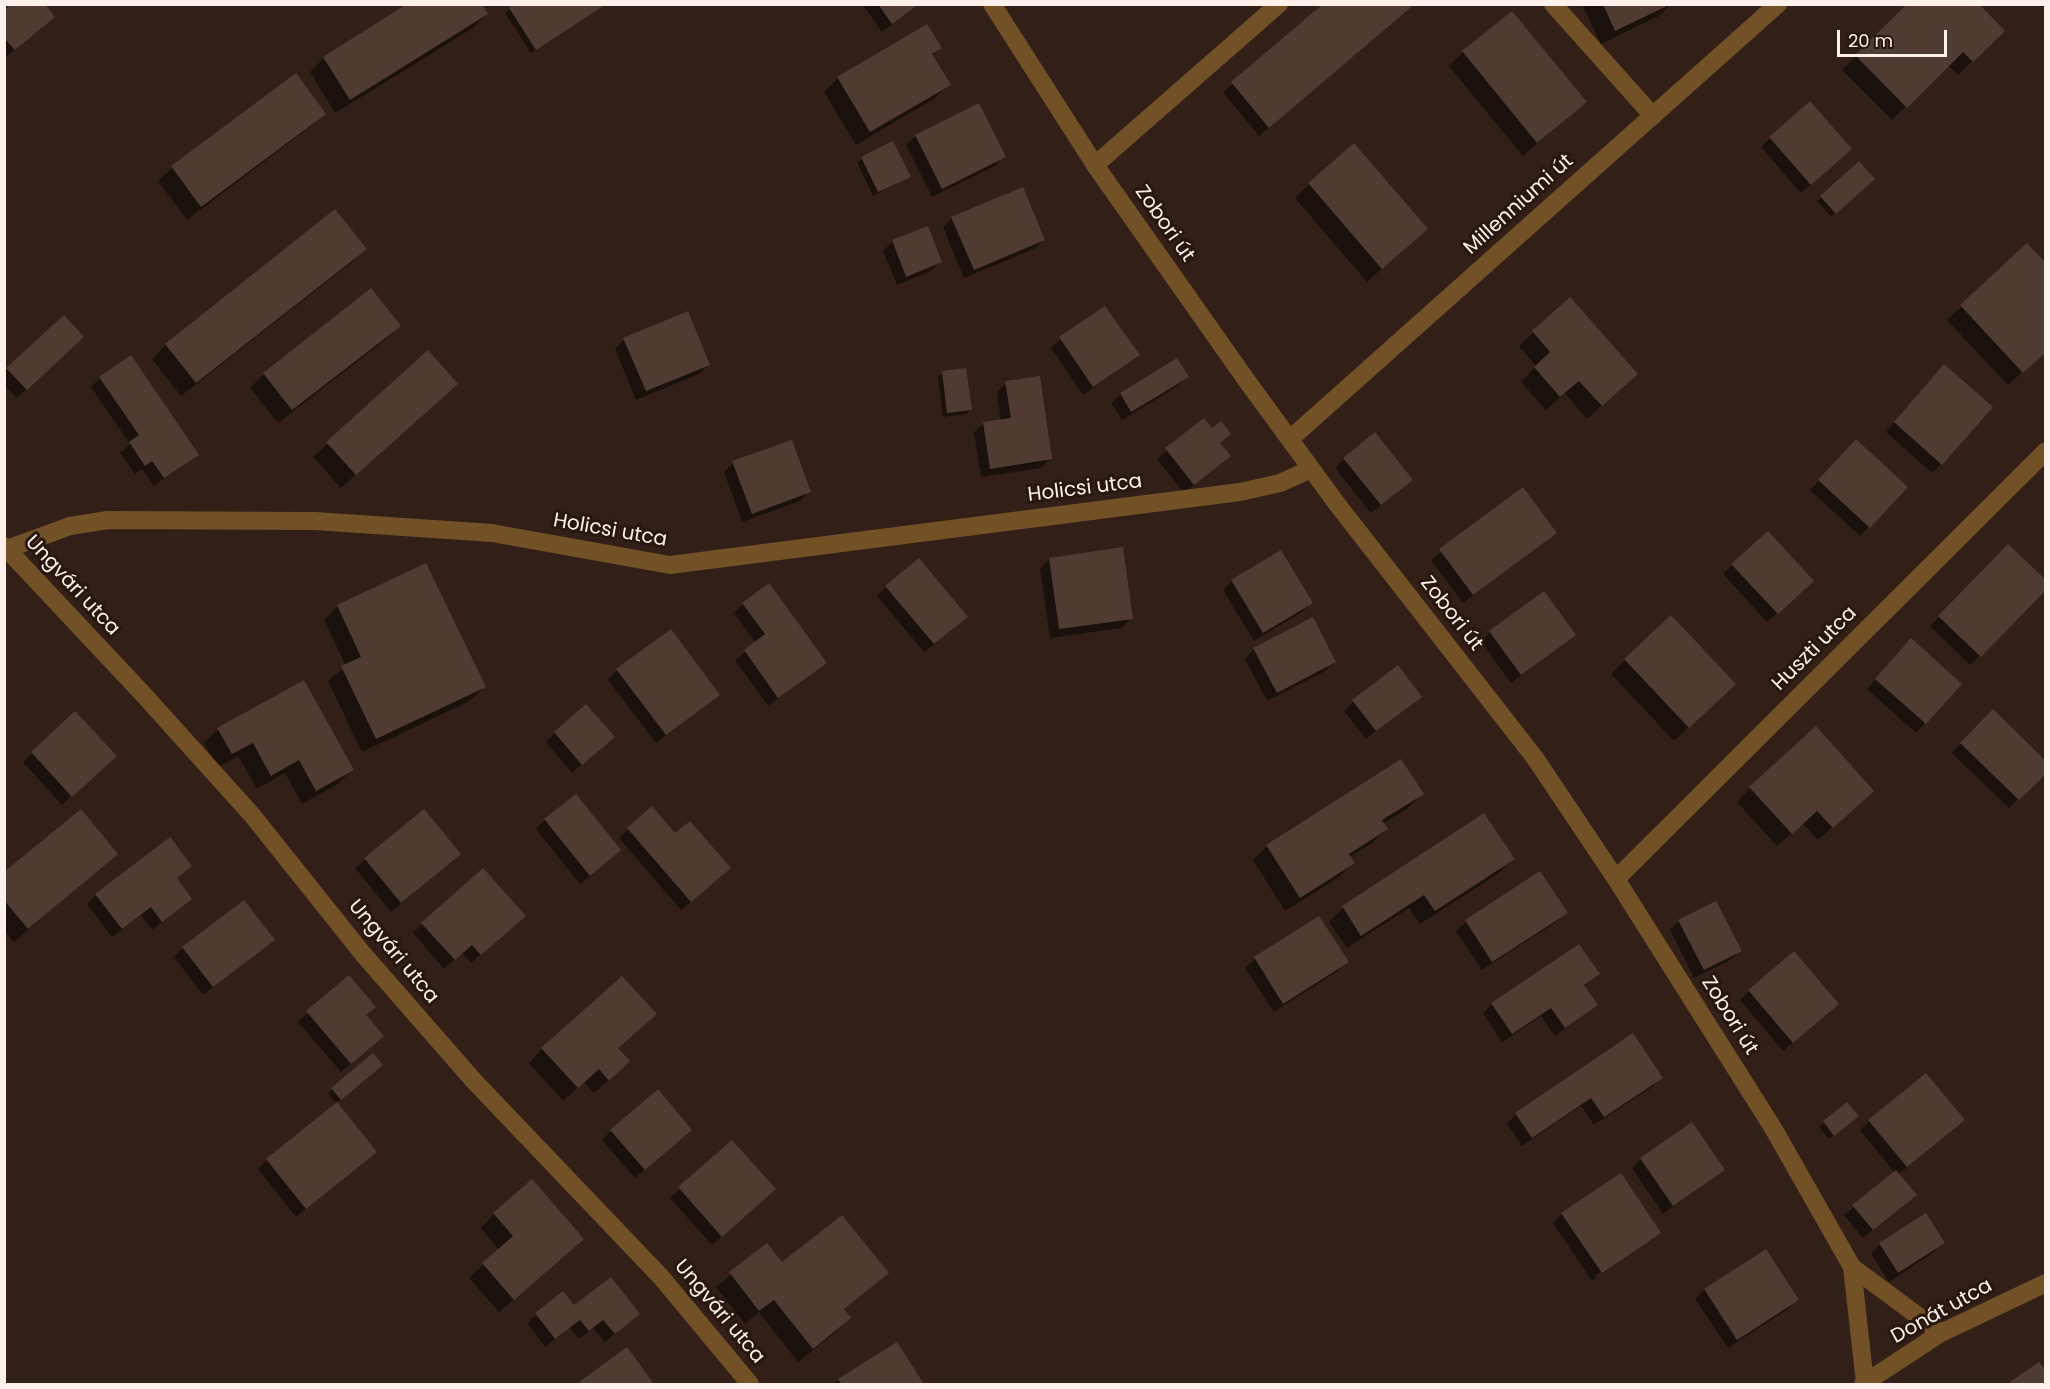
<!DOCTYPE html>
<html>
<head>
<meta charset="utf-8">
<style>
	body { margin:0 }
	#map { position:relative; width:2050px; height:1389px; overflow:hidden; background:#322018; font-family:Poppins,sans-serif }
	canvas { display:block }
	.frame { position:absolute; inset:0; border:6px solid #fef1eb; pointer-events:none }
	.scale { position:absolute; left:1837px; top:30px; width:110px; height:27px; box-sizing:border-box; border:3px solid #fef1eb; border-top:0; padding-left:8px; font-size:18px; line-height:21px; white-space:nowrap; color:#fef1eb; -webkit-text-stroke:4px #28170f; paint-order:stroke }
</style>
</head>
<body>
<div id="map">
<canvas width="2050" height="1389"></canvas>
<div class="frame"></div>
<div class="scale">20 m</div>
</div>
<script>
const ctx = document.querySelector('canvas').getContext('2d');
ctx.lineJoin = 'round';
function paint(path, color) { ctx.fillStyle = color; ctx.fill(path, 'evenodd'); }
const shape = rows => new Path2D(rows.map(r => 'M' + r).join(''));
function strokePath(path, color, width, dash) { ctx.strokeStyle = color; ctx.lineWidth = width; ctx.lineCap = dash ? 'butt' : 'round'; ctx.setLineDash(dash || []); ctx.stroke(path); }
function label(font, color, halo, rows, align = 'center') {
  ctx.font = font + ' Poppins,sans-serif'; ctx.lineWidth = 6; ctx.setLineDash([]); ctx.textBaseline = 'middle'; ctx.strokeStyle = halo; ctx.fillStyle = color; for (const [text, x, y, turn = 0] of rows) {
    ctx.save(); ctx.translate(x, y); ctx.rotate((+turn || 0) * Math.PI / 180); ctx.textAlign = isNaN(turn) ? turn : align; if (halo) ctx.strokeText(text, 0, 0); ctx.fillText(text, 0, 0); ctx.restore();
  }
}
const shadow = shape([
	[517,4,605,4,531,53,505,13],
	[862,4,918,4,882,32],
	[1325,4,1415,4,1259,136,1223,92],
	[1582,4,1671,4,1659,16,1601,44],
	[1909,4,2003,31,1958,75,1948,65,1892,120,1842,70],
	[4,12,44,26,4,58],
	[487,14,473,28,335,113,310,72,324,58],
	[940,48,932,56,949,84,935,98,856,145,824,92,838,78],
	[1463,52,1585,102,1523,156,1449,66],
	[324,113,310,127,187,220,158,181,172,168],
	[916,136,1004,156,995,166,932,197,906,145],
	[1770,138,1841,158,1801,193,1761,147],
	[892,143,909,176,873,196,857,162],
	[1859,163,1873,178,1831,217,1817,201],
	[1309,184,1426,229,1367,282,1295,198],
	[952,218,1044,240,1034,249,964,278,943,227],
	[927,228,941,261,931,271,897,285,883,251,892,242],
	[2027,245,2046,351,2008,385,1947,320],
	[365,249,351,263,181,396,152,359,166,345],
	[1570,299,1636,374,1587,419,1565,393,1546,410,1521,382,1536,366,1519,346],
	[64,317,73,346,17,398,4,385,4,372],
	[399,326,385,340,278,423,250,388,264,374],
	[624,339,709,364,699,374,636,400,615,349],
	[1060,339,1138,355,1083,395,1051,348],
	[428,352,442,397,341,488,313,457],
	[943,373,970,410,966,414,943,417,938,377],
	[1935,375,1941,464,1932,473,1886,432],
	[1187,377,1178,386,1122,420,1111,403,1121,394],
	[100,378,197,454,154,486,142,469,135,474,120,453,130,444,91,387],
	[1006,383,1050,459,1041,468,981,477,974,432,984,423,1001,421,997,392],
	[1204,420,1229,456,1184,493,1157,459],
	[1847,450,1906,487,1860,536,1810,490],
	[1344,459,1411,480,1371,513,1335,468],
	[733,463,809,492,800,501,742,522,724,472],
	[1523,489,1555,533,1463,603,1431,560],
	[2008,546,2046,588,1970,665,1930,626],
	[1050,559,1131,618,1122,628,1050,638,1040,568],
	[1732,565,1802,590,1767,622,1723,574],
	[1232,581,1311,603,1302,612,1254,641,1223,590],
	[886,587,957,626,924,652,877,596],
	[743,604,825,662,768,706,735,660,756,643,734,613],
	[338,606,484,687,470,701,362,752,328,681,346,666,324,620],
	[1490,632,1574,635,1511,683,1481,641],
	[1254,649,1335,662,1325,671,1267,701,1245,659],
	[1902,650,1960,685,1916,733,1867,689],
	[1625,660,1720,698,1674,741,1611,674],
	[617,670,718,695,656,743,608,680],
	[1420,696,1366,739,1344,711,1353,701],
	[1993,711,2046,772,2009,808,1952,753],
	[75,713,106,765,62,805,23,762],
	[218,729,352,770,338,784,302,804,285,773,257,789,238,756,218,767,204,743],
	[555,733,603,746,572,773,546,742],
	[1750,788,1858,804,1818,840,1802,823,1777,846,1737,802],
	[1422,794,1408,808,1382,824,1386,829,1372,843,1349,857,1353,863,1339,877,1285,911,1253,860,1267,846],
	[652,808,675,835,720,877,681,910,619,838],
	[423,812,459,854,391,912,355,868],
	[1484,815,1513,859,1499,873,1420,924,1409,908,1347,948,1329,922,1343,908],
	[545,820,610,859,580,884,536,829],
	[116,854,14,942,4,931,4,874],
	[190,866,176,879,190,898,152,930,141,915,112,937,87,904,96,895],
	[1540,873,1566,912,1556,922,1482,970,1456,931,1466,922],
	[1319,918,1347,961,1338,971,1274,1012,1245,968,1255,959],
	[1679,921,1740,951,1730,960,1694,978,1670,930],
	[422,924,514,925,471,963,462,953,444,969,413,933],
	[273,940,203,995,174,957,183,948],
	[1598,974,1584,987,1596,1005,1555,1036,1541,1016,1502,1042,1483,1013,1492,1004],
	[349,977,365,1016,382,1036,341,1072,298,1022],
	[1749,991,1828,1013,1783,1051,1740,1000],
	[1632,1035,1661,1077,1652,1087,1594,1125,1581,1106,1522,1146,1507,1124,1516,1114],
	[542,1049,617,1049,614,1075,594,1093,584,1082,563,1101,529,1063],
	[376,1069,336,1103,328,1093,332,1089],
	[1847,1104,1853,1120,1829,1139,1819,1127],
	[1963,1120,1898,1175,1915,1195,1863,1238,1844,1215,1895,1173,1860,1130,1869,1121],
	[611,1131,681,1139,635,1178,602,1140],
	[732,1142,765,1198,712,1245,670,1198],
	[375,1152,296,1217,258,1169,267,1160],
	[1641,1159,1723,1170,1663,1214,1632,1168],
	[494,1214,568,1253,499,1312,469,1278,499,1250,481,1228],
	[1562,1214,1659,1233,1651,1241,1651,1238,1595,1276,1596,1278,1592,1281,1553,1223],
	[1926,1215,1943,1243,1934,1252,1889,1282,1871,1254,1880,1244],
	[767,1245,782,1264,887,1273,843,1310,849,1318,836,1332,798,1362,759,1312,745,1324,716,1287],
	[1765,1251,1798,1300,1788,1309,1728,1348,1695,1299,1704,1290],
	[563,1293,574,1307,638,1314,605,1342,593,1328,579,1339,570,1328,545,1347,527,1323],
	[897,1344,922,1384,834,1384,839,1380],
	[626,1350,652,1384,578,1384,580,1383]
]);
const building = shape([
	[12,4,45,4,55,17,15,50,4,38,4,10],
	[407,4,482,4,488,14,350,100,323,57],
	[514,4,606,4,536,50,509,8],
	[878,4,919,4,892,24],
	[1323,4,1415,4,1269,128,1231,82],
	[1603,4,1671,4,1615,31],
	[1907,4,1979,4,2005,31,1973,62,1963,52,1907,108,1855,55],
	[1512,11,1587,102,1537,143,1462,51],
	[927,24,942,48,932,54,951,85,870,132,837,77],
	[296,73,326,114,201,207,171,166],
	[1810,101,1852,149,1811,185,1769,137],
	[979,103,1006,157,942,189,915,135],
	[893,141,911,177,878,192,861,157],
	[1354,143,1428,229,1382,269,1308,183],
	[1859,161,1875,179,1836,214,1820,196],
	[1023,187,1045,240,974,270,951,217],
	[335,209,367,249,196,383,165,344],
	[928,226,942,262,906,277,892,240],
	[2027,243,2046,263,2046,352,2023,373,1960,305],
	[371,288,401,326,292,410,263,373],
	[1570,297,1638,374,1602,406,1579,381,1560,397,1534,367,1550,352,1532,331],
	[1105,306,1140,355,1093,387,1059,337],
	[688,311,710,365,646,391,623,338],
	[64,315,84,337,27,390,6,368],
	[428,350,458,384,356,475,326,442],
	[131,355,199,455,164,478,152,461,145,466,129,442,139,435,99,377],
	[1177,358,1189,377,1131,412,1120,393],
	[1944,364,1993,407,1942,465,1894,422],
	[966,368,972,410,947,413,942,371],
	[1040,376,1052,459,990,469,983,422,1011,418,1005,381],
	[1204,418,1212,428,1221,421,1231,434,1220,443,1231,456,1194,485,1165,448],
	[1375,432,1413,480,1381,505,1343,458],
	[1856,439,1908,487,1870,528,1818,480],
	[792,440,811,492,752,514,732,461],
	[1523,487,1557,533,1473,595,1439,549],
	[1768,531,1814,581,1778,614,1731,564],
	[2008,544,2046,580,2046,590,1981,657,1938,616],
	[1123,547,1133,619,1059,629,1049,558],
	[1281,550,1313,603,1263,633,1231,580],
	[919,558,968,617,934,644,885,586],
	[426,563,486,687,376,739,341,666,361,657,337,605],
	[769,583,827,663,778,698,744,650,765,634,742,603],
	[1544,591,1576,635,1521,675,1489,631],
	[1671,615,1736,684,1689,728,1624,659],
	[1313,617,1336,662,1277,693,1253,648],
	[671,629,720,695,666,735,616,669],
	[1911,638,1962,684,1926,724,1875,679],
	[1398,665,1422,697,1376,731,1352,700],
	[304,680,354,770,316,791,299,760,271,776,253,743,232,754,217,728],
	[586,704,615,737,582,765,554,732],
	[1993,709,2046,761,2046,774,2019,800,1960,743],
	[75,711,117,756,72,797,31,752],
	[1816,726,1874,791,1833,828,1817,811,1792,834,1749,787],
	[1401,759,1424,794,1382,820,1388,829,1349,854,1355,863,1300,898,1266,845],
	[576,794,621,850,590,876,544,819],
	[652,806,675,833,690,821,731,868,691,902,627,828],
	[81,809,118,854,28,929,4,900,4,872],
	[424,809,461,854,401,903,364,858],
	[1484,813,1515,859,1435,911,1424,895,1361,936,1342,906],
	[170,837,192,866,177,878,192,899,162,922,151,907,122,929,95,894],
	[483,868,526,916,481,955,472,945,455,960,421,923],
	[1540,871,1568,913,1492,962,1465,920],
	[244,900,275,940,213,987,182,947],
	[1716,901,1742,951,1704,970,1678,920],
	[1319,916,1349,962,1283,1004,1254,957],
	[1579,944,1600,974,1584,985,1598,1005,1565,1028,1551,1008,1512,1034,1491,1003],
	[1794,951,1839,1004,1793,1043,1748,990],
	[349,975,376,1007,366,1015,384,1036,351,1064,306,1011],
	[622,976,657,1014,618,1048,630,1061,609,1081,599,1069,578,1088,541,1048],
	[1633,1033,1663,1078,1604,1117,1591,1098,1532,1138,1515,1113],
	[373,1053,383,1065,341,1100,331,1088],
	[1926,1073,1965,1120,1907,1167,1868,1120],
	[658,1089,692,1130,645,1170,610,1130],
	[337,1102,377,1152,306,1209,266,1159],
	[1847,1102,1859,1116,1834,1136,1823,1121],
	[1692,1122,1725,1170,1673,1206,1640,1158],
	[732,1140,776,1189,722,1237,678,1187],
	[1896,1170,1917,1195,1873,1230,1852,1205],
	[1621,1173,1661,1233,1602,1273,1561,1213],
	[532,1179,584,1239,514,1300,482,1263,513,1236,493,1213],
	[1926,1213,1945,1243,1898,1273,1879,1243],
	[842,1215,889,1273,844,1309,851,1318,813,1349,774,1300,759,1311,729,1272,767,1243,782,1262],
	[1766,1249,1799,1300,1737,1340,1704,1289],
	[611,1277,640,1314,615,1334,603,1320,589,1331,580,1320,555,1339,535,1313,563,1291,574,1305],
	[897,1342,924,1384,841,1384,838,1379],
	[627,1347,654,1384,580,1384,579,1382],
	[2039,1362,2046,1371,2046,1384,2007,1384]
]);
const service = shape([
	[1553,4,1653,116],
	[1095,165,1279,4]
]);
const minor = shape([
	[992,4,1095,165,1247,381,1337,504,1535,758,1616,879,1773,1128,1852,1267,1865,1383],
	[1290,439,1778,4],
	[4,546,143,694,252,815,363,954,474,1081,661,1277,750,1384],
	[7,549,70,526,108,520,315,521,492,533,670,565,1240,492,1280,483,1311,469],
	[1616,879,2046,451],
	[1852,1267,1941,1333],
	[1863,1384,1941,1333,2046,1283]
]);
const streetNames = [
	["Millenniumi út",1519,205,-42],
	["Zobori út",1164,224,55],
	["Holicsi utca",1085,489,-7],
	["Holicsi utca",610,531,10],
	["Ungvári utca",72,586,47],
	["Zobori út",1451,614,52],
	["Huszti utca",1815,649,-45],
	["Ungvári utca",393,952,50],
	["Zobori út",1729,1016,58],
	["Ungvári utca",719,1312,50],
	["Donát utca",1942,1312,-29]
];
paint(shadow, '#0007');
paint(building, '#4f3b32');
strokePath(service, '#725127', 18);
strokePath(minor, '#725127', 18);
label('20px', '#fef1eb', '#28170f', streetNames);
</script>
</body>
</html>
